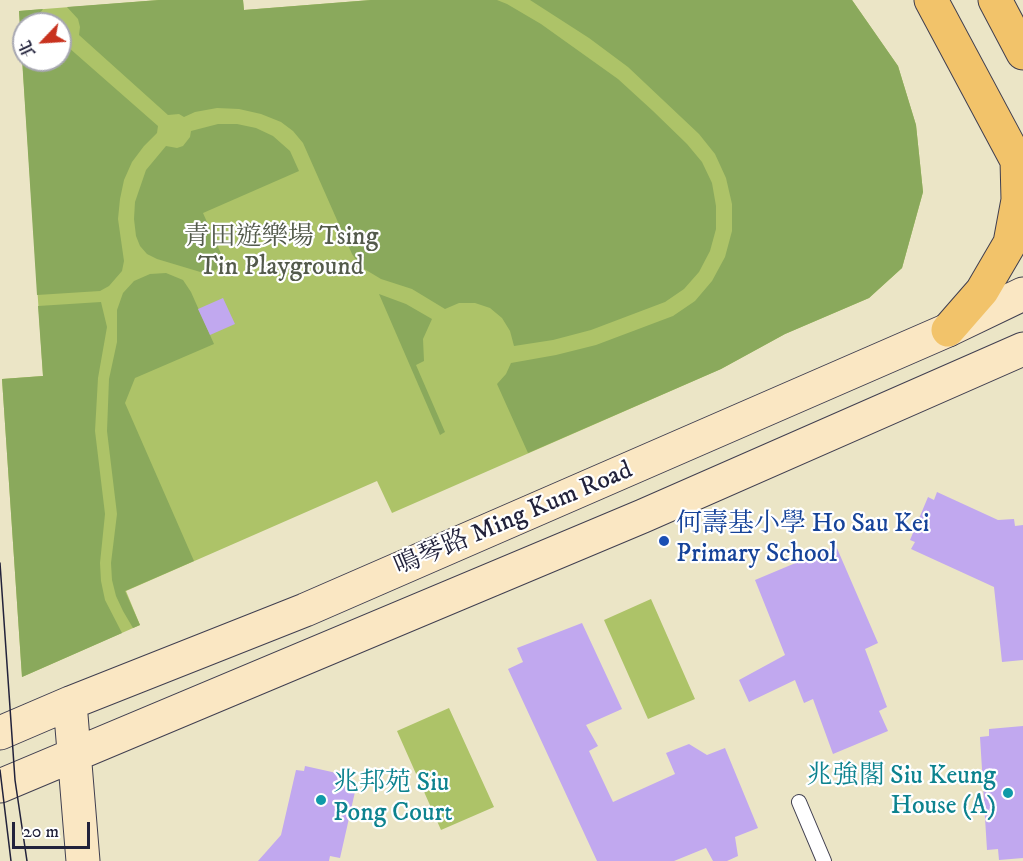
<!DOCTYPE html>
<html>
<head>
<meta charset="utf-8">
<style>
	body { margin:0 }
	#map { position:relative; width:1023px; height:861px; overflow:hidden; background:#ebe5c6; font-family:"IM FELL DW Pica","Noto Serif TC",serif }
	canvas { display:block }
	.north { position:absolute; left:12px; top:12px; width:60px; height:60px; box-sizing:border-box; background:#fff; border:2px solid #a7a7b1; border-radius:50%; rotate:245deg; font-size:16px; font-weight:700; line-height:24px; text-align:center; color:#22223b }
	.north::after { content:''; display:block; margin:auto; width:21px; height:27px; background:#c8321e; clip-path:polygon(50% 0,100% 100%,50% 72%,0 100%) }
	.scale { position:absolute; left:12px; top:822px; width:78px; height:27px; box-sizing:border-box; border:3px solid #22223b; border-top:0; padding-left:8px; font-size:18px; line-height:21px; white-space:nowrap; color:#22223b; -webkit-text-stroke:4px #fff; paint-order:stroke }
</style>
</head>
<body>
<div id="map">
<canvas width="1023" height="861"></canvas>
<div class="north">北</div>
<div class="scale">20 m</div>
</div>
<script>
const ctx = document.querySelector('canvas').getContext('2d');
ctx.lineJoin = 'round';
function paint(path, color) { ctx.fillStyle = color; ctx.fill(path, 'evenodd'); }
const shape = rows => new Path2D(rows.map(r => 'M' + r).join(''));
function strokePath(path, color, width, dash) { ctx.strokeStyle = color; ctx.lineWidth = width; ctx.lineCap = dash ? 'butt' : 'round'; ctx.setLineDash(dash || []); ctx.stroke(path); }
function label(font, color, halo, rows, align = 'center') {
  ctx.font = font + ' "IM FELL DW Pica","Noto Serif TC",serif'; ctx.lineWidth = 4.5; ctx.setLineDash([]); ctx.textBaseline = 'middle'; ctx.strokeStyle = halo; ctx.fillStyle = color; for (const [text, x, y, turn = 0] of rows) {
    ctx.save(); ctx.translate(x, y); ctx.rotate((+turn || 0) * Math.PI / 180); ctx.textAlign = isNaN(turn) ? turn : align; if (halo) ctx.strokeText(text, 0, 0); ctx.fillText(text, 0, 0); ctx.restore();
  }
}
const green = shape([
	[159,0,243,0,244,10,371,0,852,0,898,66,916,125,923,192,902,268,869,298,785,334,721,369,392,513,377,481,126,591,140,625,22,677,2,379,43,376,19,11],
	[24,24,60,24,60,60,24,60],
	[651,599,695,699,648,719,604,620],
	[449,708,494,807,441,830,397,731]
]);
const forest = shape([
	[159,0,243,0,244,10,371,0,497,0,507,4,541,24,618,79,653,111,687,144,702,162,712,183,716,206,716,229,710,251,699,272,684,289,665,302,591,330,553,340,514,346,510,331,502,318,490,308,475,303,459,303,445,309,412,289,381,279,361,267,352,254,303,143,293,131,281,122,261,114,239,109,217,108,195,112,184,117,179,114,168,115,79,35,80,27,78,19,67,7],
	[530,0,852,0,898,66,916,125,923,192,902,268,869,298,785,334,721,369,528,453,497,384,506,374,511,363,556,355,596,345,673,316,695,301,712,281,725,257,732,231,732,204,726,178,715,154,699,134,628,67,589,38],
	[43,9,38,16,36,24,24,24,24,60,60,60,60,49,68,47,158,126,157,133,144,146,132,162,124,180,120,199,118,219,124,261,122,271,109,286,100,291,37,295,19,11],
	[218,124,237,124,256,128,273,136,290,151,299,171,203,213,226,265,207,274,157,259,147,254,140,246,136,236,134,219,135,202,146,170,166,146,177,148,183,146,190,137,191,131],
	[166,273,183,280,191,292,214,344,135,378,125,403,194,561,125,591,140,625,133,628,123,611,116,596,112,580,111,563,117,514,107,431,109,379,117,342,117,310,123,293,134,281,150,274],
	[379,294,406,304,432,319,423,339,424,361,416,365,445,432,440,435],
	[101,302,107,327,98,378,95,431,105,514,100,563,101,581,105,600,122,633,22,677,2,379,43,376,38,306]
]);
const building = shape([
	[223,298,235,324,210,335,198,309],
	[937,492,998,520,1014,519,1015,526,1023,525,1023,660,1002,662,994,587,911,549,915,542,910,540,928,497,934,500],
	[836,546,878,643,865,649,887,707,879,711,888,731,833,754,813,699,804,703,795,680,749,702,739,680,785,655,755,580],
	[582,623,622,709,586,725,598,746,589,751,613,802,675,774,666,753,689,744,707,755,725,748,758,828,735,837,738,856,727,861,713,861,706,848,674,861,597,861,508,669,523,662,517,648],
	[1023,726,1023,858,999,860,998,849,987,850,980,737,989,736,989,729],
	[305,766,350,776,349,781,357,783,340,858,330,856,329,861,258,861,281,835,296,770,304,771]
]);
const lane = shape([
	[799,802,824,861]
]);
const secondary = shape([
	[70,703,83,861],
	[0,733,70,703,305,610,948,330,1023,294],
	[0,786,643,516,1023,349]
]);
const primary = shape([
	[931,0,1023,172],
	[995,0,1023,53],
	[948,330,982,291,1010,243,1018,200,1017,160]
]);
const tram = shape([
	[0,563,15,780,27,861],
	[0,770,11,861]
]);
const markers = [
	[664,541,6,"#1a4fb4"],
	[1008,793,6,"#0f9aa8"],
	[321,800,6,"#0f9aa8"]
];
const parkNames = [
	["青田遊樂場 Tsing",281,239],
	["Tin Playground",281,269]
];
const streetNames = [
	["鳴琴路 Ming Kum Road",514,520,-23]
];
const transitNames = [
	["何壽基小學 Ho Sau Kei",676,526],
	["Primary School",676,556]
];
const cultureNames = [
	["兆強閣 Siu Keung",996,778],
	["House (A)",996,808],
	["兆邦苑 Siu",333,785,"left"],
	["Pong Court",333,815,"left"]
];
paint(green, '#adc368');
paint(forest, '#8aa95c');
paint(building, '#c1a8ef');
strokePath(lane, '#403f50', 16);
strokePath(secondary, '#403f50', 35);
strokePath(primary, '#403f50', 35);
strokePath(lane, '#fff', 14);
strokePath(secondary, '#fae7c3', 33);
strokePath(primary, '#f2c36a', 33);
strokePath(tram, '#22223b', 1.5);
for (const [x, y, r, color] of markers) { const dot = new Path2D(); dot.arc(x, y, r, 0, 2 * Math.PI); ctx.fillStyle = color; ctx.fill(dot); strokePath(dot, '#fff', 2); }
label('26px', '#535a4b', '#fff', parkNames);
label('26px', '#22223b', '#fff', streetNames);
label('26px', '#164399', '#fff', transitNames, 'left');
label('26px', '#0d838f', '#fff', cultureNames, 'right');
</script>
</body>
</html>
